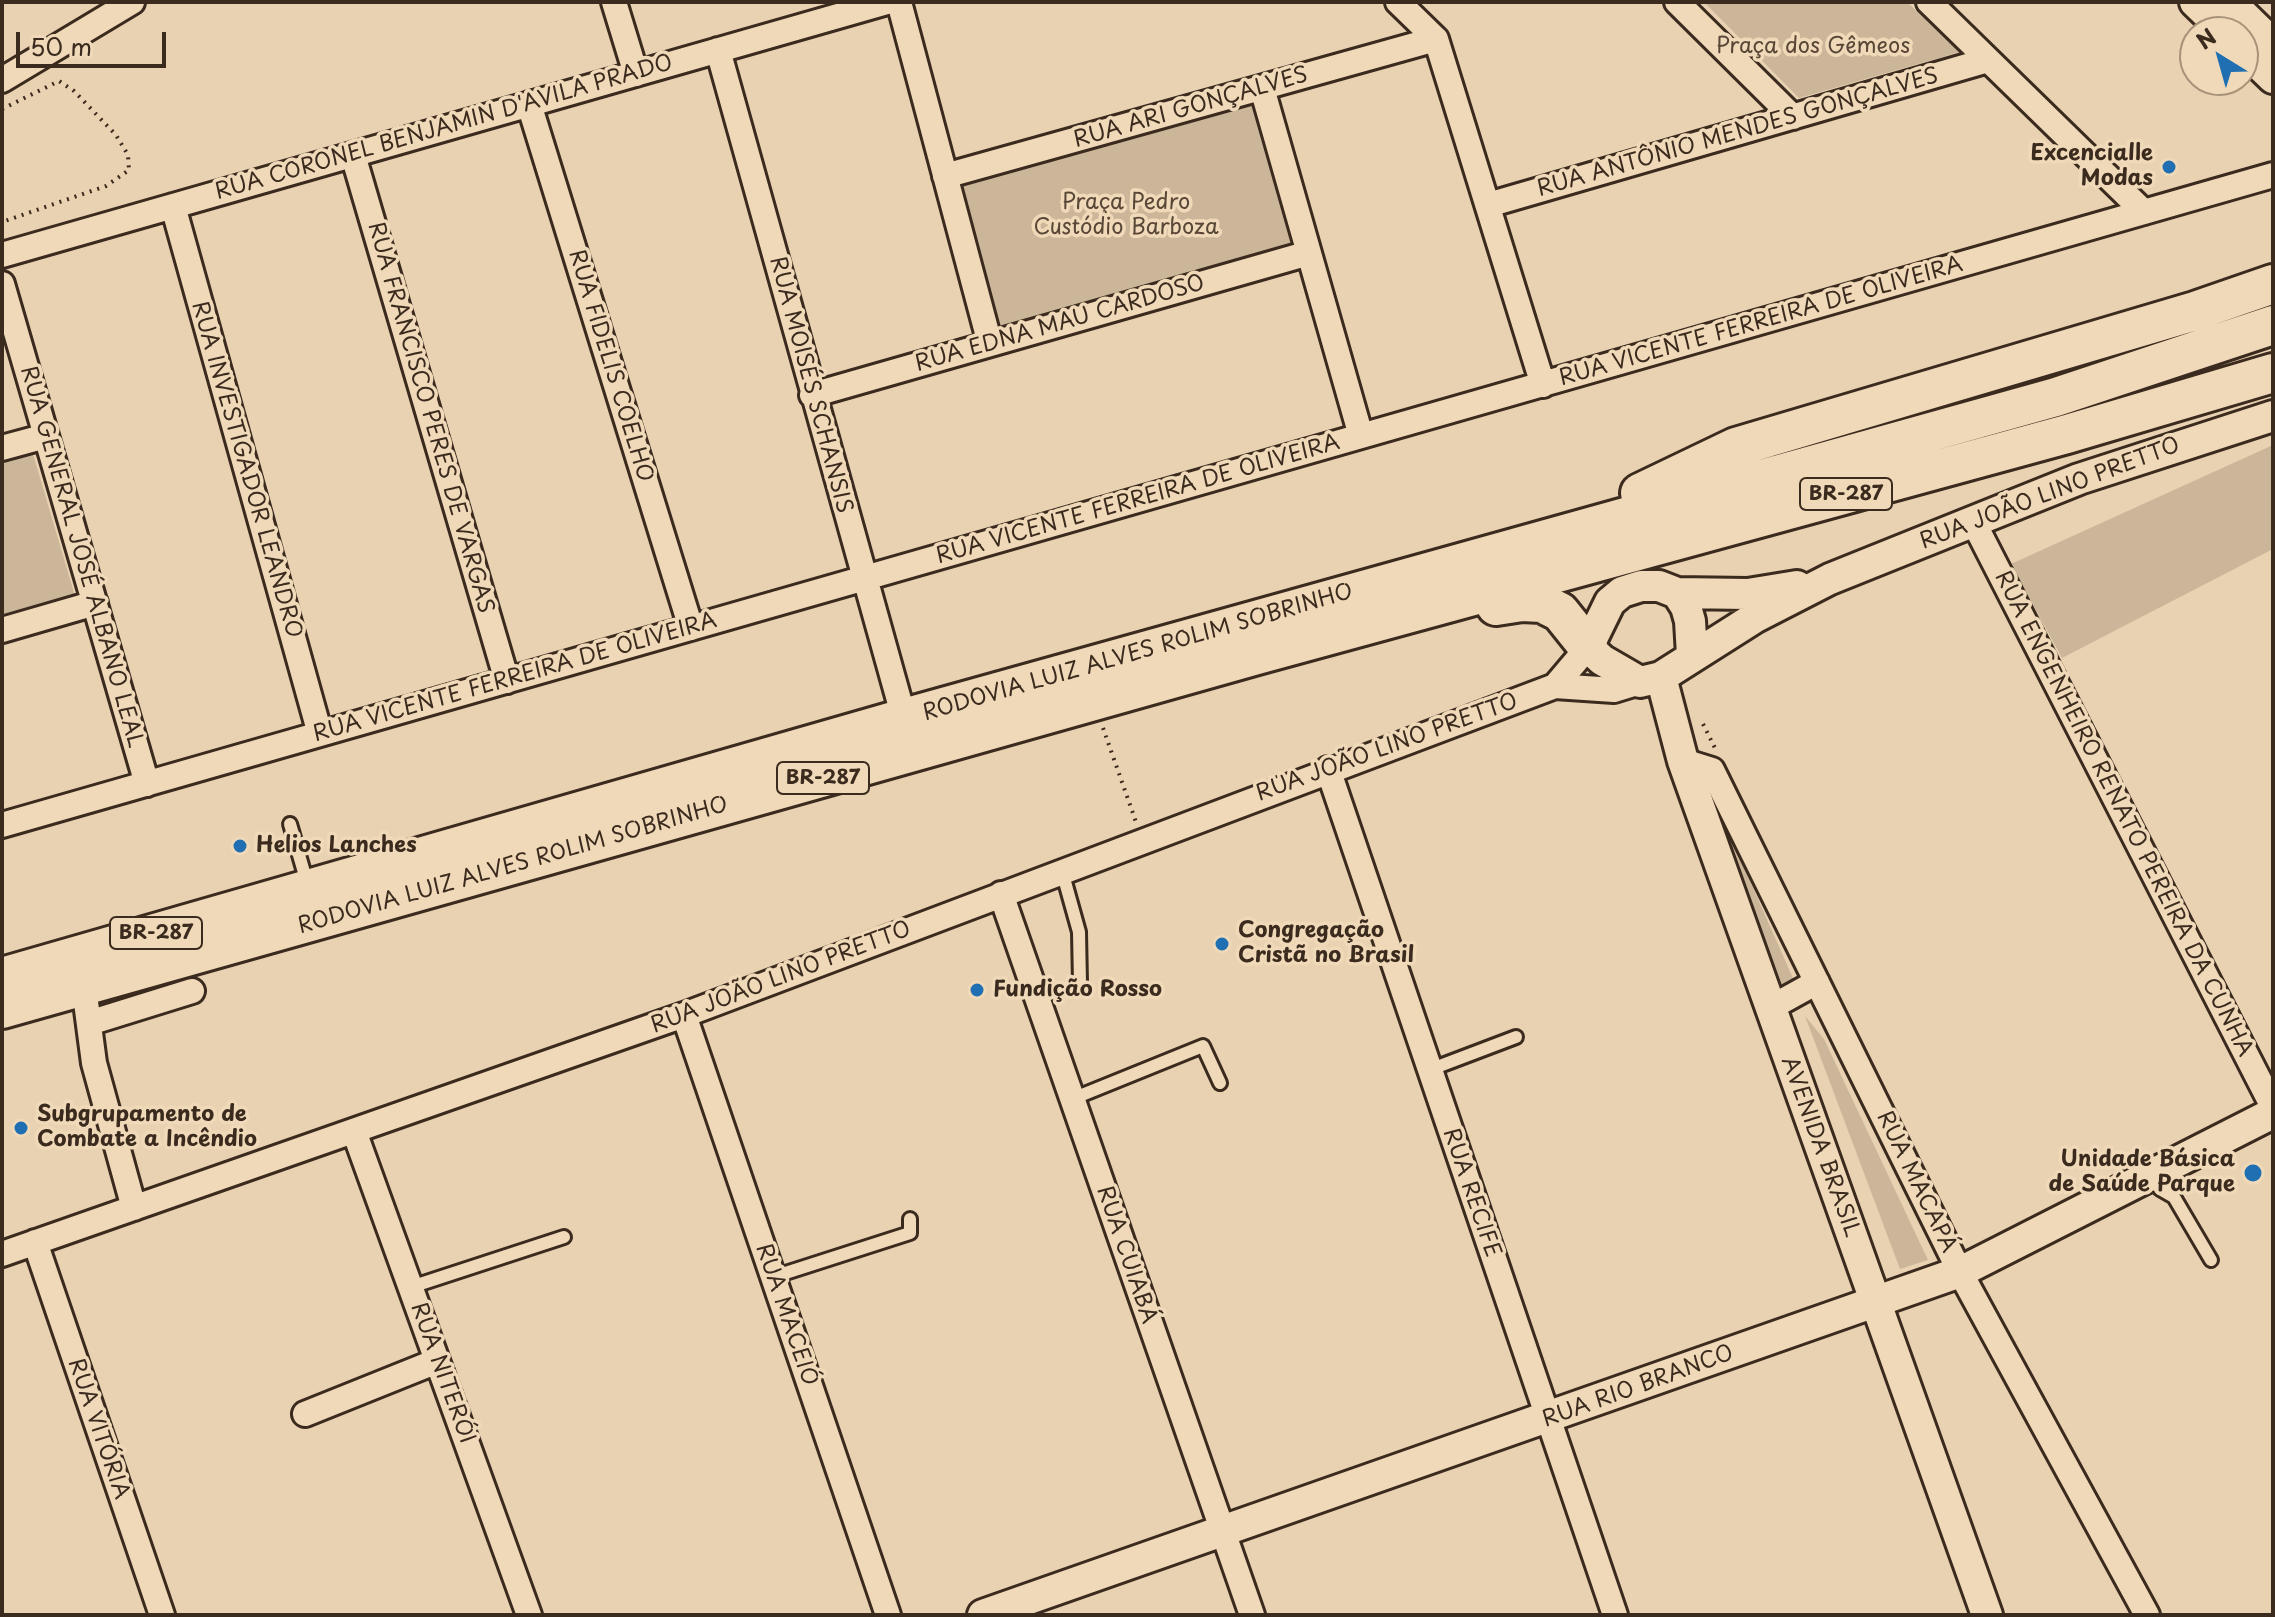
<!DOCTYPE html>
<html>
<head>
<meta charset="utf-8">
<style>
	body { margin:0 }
	#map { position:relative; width:2275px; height:1617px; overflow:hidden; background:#e8d2b2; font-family:"Playpen Sans",sans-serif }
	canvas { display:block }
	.frame { position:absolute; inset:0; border:4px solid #3b2a1e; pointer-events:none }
	.north { position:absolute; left:2179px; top:16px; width:80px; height:80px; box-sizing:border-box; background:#efd9b8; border:2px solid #a7937a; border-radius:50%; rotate:323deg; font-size:22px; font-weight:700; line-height:32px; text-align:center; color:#3b2a1e }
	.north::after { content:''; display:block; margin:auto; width:28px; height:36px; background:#1f6fb2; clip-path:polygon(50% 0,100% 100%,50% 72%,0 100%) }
	.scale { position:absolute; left:16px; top:32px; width:150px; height:36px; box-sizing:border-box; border:4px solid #3b2a1e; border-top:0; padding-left:10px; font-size:24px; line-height:28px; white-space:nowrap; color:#3b2a1e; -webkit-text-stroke:6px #efd9b8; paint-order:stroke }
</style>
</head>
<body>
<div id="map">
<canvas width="2275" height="1617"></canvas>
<div class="frame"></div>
<div class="north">N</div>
<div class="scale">50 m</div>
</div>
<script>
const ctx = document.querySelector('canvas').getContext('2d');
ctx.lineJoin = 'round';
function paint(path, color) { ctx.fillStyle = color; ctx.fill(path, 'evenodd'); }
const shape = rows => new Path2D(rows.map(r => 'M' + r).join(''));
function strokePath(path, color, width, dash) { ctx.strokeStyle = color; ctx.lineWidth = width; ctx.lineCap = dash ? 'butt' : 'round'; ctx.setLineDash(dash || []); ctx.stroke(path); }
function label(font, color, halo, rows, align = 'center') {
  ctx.font = font + ' "Playpen Sans",sans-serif'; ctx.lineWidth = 7; ctx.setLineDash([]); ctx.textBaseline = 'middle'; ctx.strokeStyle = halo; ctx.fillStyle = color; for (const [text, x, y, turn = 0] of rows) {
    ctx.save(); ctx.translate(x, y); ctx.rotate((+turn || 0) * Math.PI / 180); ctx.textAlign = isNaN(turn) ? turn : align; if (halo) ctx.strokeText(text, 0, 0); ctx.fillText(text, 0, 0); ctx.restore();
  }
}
const green = shape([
	[1704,2,1907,2,1960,52,1799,98],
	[1251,99,1293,248,1001,331,959,182],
	[2273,445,2273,549,2062,658,2011,564],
	[33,454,75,596,2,616,2,464],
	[1711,793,1796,985,1783,992],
	[1805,1016,1824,1039,1928,1260,1900,1269]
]);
const path = shape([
	[2,109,59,81,74,91,116,135,128,155,129,170,106,186,2,222],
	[1703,724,1715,748],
	[1103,728,1136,822]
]);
const service = shape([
	[290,824,308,886],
	[1062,871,1079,932,1080,983],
	[1429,1070,1516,1037],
	[1072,1099,1203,1046,1220,1083],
	[2153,1176,2160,1189,2174,1197,2211,1260],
	[773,1277,910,1233,910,1219],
	[411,1287,564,1237]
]);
const minor = shape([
	[614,2,636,74],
	[899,2,990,344],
	[1398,2,1436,39,1543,385],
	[1677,2,1793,117],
	[1929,2,2144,212],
	[718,50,904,718],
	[2,80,132,2],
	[1262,88,1361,436],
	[529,104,691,628],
	[353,155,507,681],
	[945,176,1436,39],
	[1488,205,1988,60],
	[173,206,320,734],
	[2,255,887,2],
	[2,284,147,784],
	[812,395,1309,253],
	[2,448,46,436],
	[1973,521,2273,1107],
	[2,630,95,603],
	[1555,686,1588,647],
	[1683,761,1712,770,1960,1272,2147,1615],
	[1328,769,1615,1615],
	[2,825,2273,175],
	[1001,894,1252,1615],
	[84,987,94,1063,134,1208],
	[1770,1008,1817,982],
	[684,1015,888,1615],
	[89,1023,192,991],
	[354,1131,529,1615],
	[35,1242,162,1615],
	[2,1254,684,1015,1555,686,1614,690,1640,682],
	[305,1414,437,1361]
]);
const tertiary = shape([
	[2195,2,2226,32],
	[2230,2,2273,44],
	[2243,49,2273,78],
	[1677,593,1748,594,1797,586],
	[1692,655,1690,621,1686,607,1677,593,1659,586,1641,586,1622,592,1610,602,1588,647,1602,660,1640,682,1661,677,1754,618,1830,579,2079,479,2273,416],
	[1661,677,1683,761,1987,1615],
	[983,1615,1960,1272,2273,1113]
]);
const trunk = shape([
	[1640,493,1736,447,2195,311,2273,284],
	[1496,606,1522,602,1542,603,1560,612,1588,647],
	[2,977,904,718,2056,397,2273,325],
	[2,1009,1257,655,2067,434,2273,373]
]);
const markers = [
	[2169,167,8,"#1f6fb2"],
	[240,846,8,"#1f6fb2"],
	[1222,944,8,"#1f6fb2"],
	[977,990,8,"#1f6fb2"],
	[21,1128,8,"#1f6fb2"],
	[2253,1173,10,"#1f6fb2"]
];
const shields = [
	[1846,494,92],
	[823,778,92],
	[156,933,92]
];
const shieldNames = [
	["BR-287",1846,494],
	["BR-287",823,778],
	["BR-287",156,933]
];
const parkNames = [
	["Praça dos Gêmeos",1813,47],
	["Praça Pedro",1126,203],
	["Custódio Barboza",1126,228]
];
const streetNames = [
	["RUA ARI GONÇALVES",1191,108,-16],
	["RUA CORONEL BENJAMIN D'AVILA PRADO",444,128,-16],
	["RUA ANTÔNIO MENDES GONÇALVES",1738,133,-16],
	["RUA VICENTE FERREIRA DE OLIVEIRA",1761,322,-16],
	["RUA EDNA MAU CARDOSO",1060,324,-16],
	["RUA FIDELIS COELHO",610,366,73],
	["RUA MOISÉS SCHANSIS",810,385,75],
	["RUA FRANCISCO PERES DE VARGAS",430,418,74],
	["RUA INVESTIGADOR LEANDRO",246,470,74],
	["RUA JOÃO LINO PRETTO",2050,494,-21],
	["RUA VICENTE FERREIRA DE OLIVEIRA",1138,500,-16],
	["RUA GENERAL JOSÉ ALBANO LEAL",81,557,74],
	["RODOVIA LUIZ ALVES ROLIM SOBRINHO",1138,653,-16],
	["RUA VICENTE FERREIRA DE OLIVEIRA",515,678,-16],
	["RUA JOÃO LINO PRETTO",1387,748,-20],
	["RUA ENGENHEIRO RENATO PEREIRA DA CUNHA",2123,814,63],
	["RODOVIA LUIZ ALVES ROLIM SOBRINHO",513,866,-16],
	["RUA JOÃO LINO PRETTO",781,978,-21],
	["AVENIDA BRASIL",1820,1147,70],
	["RUA MACAPÁ",1916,1182,64],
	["RUA RECIFE",1471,1193,71],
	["RUA CUIABÁ",1126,1255,71],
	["RUA MACEIÓ",786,1315,71],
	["RUA NITERÓI",442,1373,70],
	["RUA RIO BRANCO",1638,1387,-20],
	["RUA VITÓRIA",98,1429,71]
];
const poiNames = [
	["Excencialle",2153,154,"right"],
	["Modas",2153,179,"right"],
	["Helios Lanches",256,846],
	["Congregação",1238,931],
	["Cristã no Brasil",1238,956],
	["Fundição Rosso",993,990],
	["Subgrupamento de",37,1115],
	["Combate a Incêndio",37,1140],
	["Unidade Básica",2235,1160,"right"],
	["de Saúde Parque",2235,1185,"right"]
];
paint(green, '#cbb699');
strokePath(service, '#3b2a1e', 18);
strokePath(minor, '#3b2a1e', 30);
strokePath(tertiary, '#3b2a1e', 36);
strokePath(trunk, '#3b2a1e', 44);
strokePath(path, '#3b2a1e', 4, [2, 6]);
strokePath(service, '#efd9b8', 12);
strokePath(minor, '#efd9b8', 24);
strokePath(tertiary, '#efd9b8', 30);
strokePath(trunk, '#efd9b8', 38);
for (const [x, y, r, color] of markers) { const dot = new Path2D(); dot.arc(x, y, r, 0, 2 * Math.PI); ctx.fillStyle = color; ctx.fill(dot); strokePath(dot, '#efd9b8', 3); }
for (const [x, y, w] of shields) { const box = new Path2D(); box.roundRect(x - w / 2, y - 16, w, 32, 6); ctx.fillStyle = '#efd9b8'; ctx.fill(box); strokePath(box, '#3b2a1e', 2); }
label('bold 20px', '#3b2a1e', null, shieldNames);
label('22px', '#584637', '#efd9b8', parkNames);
label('22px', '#3b2a1e', '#efd9b8', streetNames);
label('bold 22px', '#3b2a1e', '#efd9b8', poiNames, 'left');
</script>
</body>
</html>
